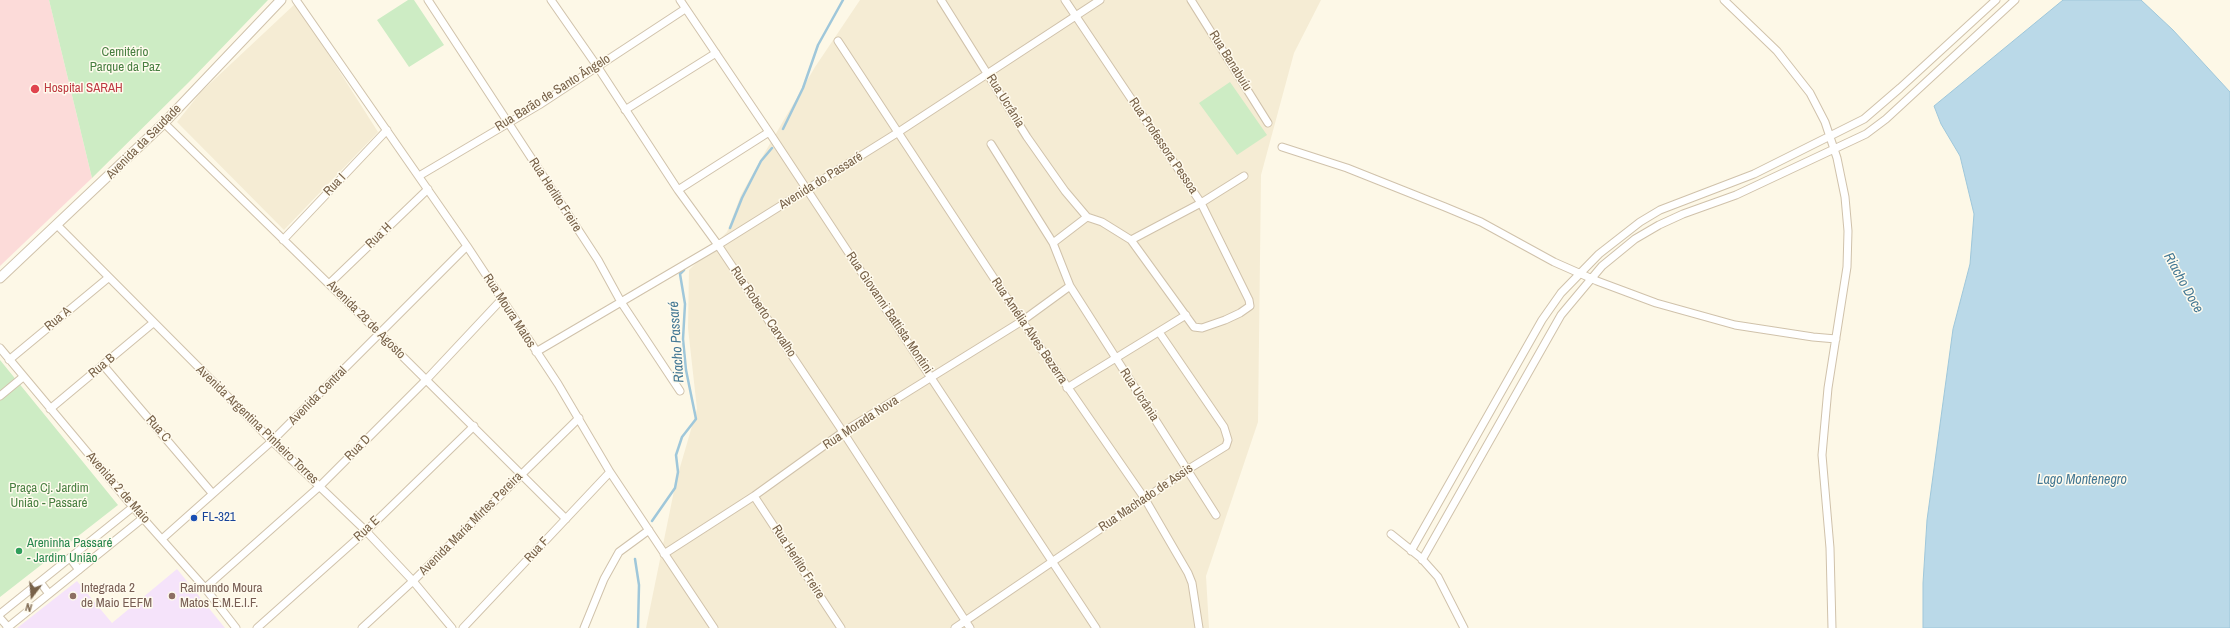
<!DOCTYPE html>
<html>
<head>
<meta charset="utf-8">
<style>
	body { margin:0 }
	#map { position:relative; width:2230px; height:628px; overflow:hidden; background:#fdf8e7; font-family:"Archivo Narrow",sans-serif }
	canvas { display:block }
	.north { position:absolute; left:12px; top:576px; width:40px; height:40px; -webkit-text-stroke:3px #fffbee; paint-order:stroke; rotate:196deg; font-size:11px; font-weight:700; line-height:16px; text-align:center; color:#786249 }
	.north::after { content:''; display:block; margin:auto; width:14px; height:18px; background:#786249; clip-path:polygon(50% 0,100% 100%,50% 72%,0 100%) }
</style>
</head>
<body>
<div id="map">
<canvas width="2230" height="628"></canvas>
<div class="north">N</div>
</div>
<script>
const ctx = document.querySelector('canvas').getContext('2d');
ctx.lineJoin = 'round';
function paint(path, color) { ctx.fillStyle = color; ctx.fill(path, 'evenodd'); }
const shape = rows => new Path2D(rows.map(r => 'M' + r).join(''));
function strokePath(path, color, width, dash) { ctx.strokeStyle = color; ctx.lineWidth = width; ctx.lineCap = dash ? 'butt' : 'round'; ctx.setLineDash(dash || []); ctx.stroke(path); }
function label(font, color, halo, rows, align = 'center') {
  ctx.font = font + ' "Archivo Narrow",sans-serif'; ctx.lineWidth = 3; ctx.setLineDash([]); ctx.textBaseline = 'middle'; ctx.strokeStyle = halo; ctx.fillStyle = color; for (const [text, x, y, turn = 0] of rows) {
    ctx.save(); ctx.translate(x, y); ctx.rotate((+turn || 0) * Math.PI / 180); ctx.textAlign = isNaN(turn) ? turn : align; if (halo) ctx.strokeText(text, 0, 0); ctx.fillText(text, 0, 0); ctx.restore();
  }
}
const residential = shape([
	[860,0,1321,0,1294,53,1261,175,1258,422,1206,576,1209,628,646,628,676,481,697,409,688,328,689,270,727,232,741,195,761,159,815,67],
	[296,3,378,132,284,230,177,122,201,92]
]);
const education = shape([
	[177,569,225,628,17,628,77,581,112,623]
]);
const medical = shape([
	[0,0,49,0,92,178,0,266]
]);
const green = shape([
	[49,0,268,0,189,82,92,178],
	[408,0,414,0,444,45,409,67,377,20],
	[1230,82,1267,135,1237,155,1199,103],
	[0,360,118,505,0,597]
]);
const water = shape([
	[2063,0,2141,0,2173,30,2230,92,2230,628,1923,628,1923,583,1927,520,1953,329,1970,264,1974,214,1960,156,1941,124,1934,106,2063,0]
]);
const stream = shape([
	[783,129,803,88,818,45,843,0],
	[730,228,742,198,761,161,772,148],
	[652,521,675,488,678,472,676,455,682,437,696,419,686,370,683,339,685,304,680,274,684,270],
	[635,559,639,585,638,628]
]);
const minor = shape([
	[296,0,467,246,558,384,610,472,714,628],
	[428,0,598,260,621,302,680,391],
	[551,0,597,66,678,190,718,245,843,432,970,628],
	[680,0,769,132,1096,628],
	[941,0,1027,137,1065,191,1087,217],
	[1065,0,1201,203,1249,300,1250,306,1240,313,1225,320,1202,328,1194,327,1131,240,1102,222,1087,217],
	[1191,0,1268,123],
	[1724,0,1777,51,1810,93,1825,122,1837,158,1845,197,1848,231,1847,267,1828,388,1822,455,1830,548,1832,628],
	[838,41,1022,321,1145,499,1188,573,1192,583,1199,628],
	[625,110,716,53],
	[164,123,380,334,566,519],
	[991,144,1053,243],
	[1282,147,1347,168,1445,207,1481,222,1554,262,1597,281,1656,303,1735,325,1813,337,1836,339],
	[419,176,539,105,685,9],
	[678,190,769,132],
	[1087,217,1053,243,1070,286,1216,515],
	[57,225,272,441,366,531,413,581,452,628],
	[283,240,387,130],
	[1131,240,1201,203,1244,176],
	[329,284,428,189],
	[0,348,133,507,205,588,236,628],
	[536,352,718,245,897,133,1100,0],
	[9,360,108,278],
	[103,365,212,493],
	[1067,388,1186,315],
	[0,396,23,377],
	[50,409,153,323],
	[754,496,841,628],
	[1391,534,1421,558,1438,577,1464,628],
	[162,539,272,441,467,246],
	[1411,551,1542,320,1561,293,1599,254,1640,222,1660,210,1754,174,1864,119,1900,88,1996,0],
	[664,554,754,496,843,432,1022,321,1070,286],
	[70,558,79,570],
	[1422,560,1561,315,1602,266,1635,239,1659,225,1683,214,1736,195,1866,134,1886,119,2015,0],
	[40,582,49,594],
	[205,588,320,486,426,380,502,299],
	[0,614,133,507],
	[0,618,8,627],
	[7,628,143,518],
	[257,628,366,531,474,426],
	[362,628,413,581,579,418],
	[463,628,610,472],
	[584,628,604,579,619,552,649,530],
	[955,628,1187,470,1226,446,1228,440,1224,427,1159,332]
]);
const tertiary = shape([
	[0,278,164,123,281,0]
]);
const markers = [
	[35,89,5,"#e0444e"],
	[194,518,4,"#1a4fb4"],
	[19,551,4,"#2e9e5b"],
	[73,596,4,"#8d6e63"],
	[172,596,4,"#8d6e63"]
];
const parkNames = [
	["Cemitério",125,53],
	["Parque da Paz",125,68],
	["Praça Cj. Jardim",49,489],
	["União - Passaré",49,504]
];
const streetNames = [
	["Rua Banabuíu",1230,61,58],
	["Rua Barão de Santo Ãngelo",553,93,-32],
	["Rua Ucrânia",1005,101,58],
	["Avenida da Saudade",144,142,-45],
	["Rua Professora Pessoa",1163,146,56],
	["Avenida do Passaré",821,181,-32],
	["Rua I",335,185,-46],
	["Rua Herlito Freire",555,195,57],
	["Rua H",379,236,-44],
	["Rua Moura Matos",509,311,57],
	["Rua Roberto Carvalho",763,312,56],
	["Rua Giovanni Battista Montini",889,313,56],
	["Rua A",58,319,-40],
	["Avenida 28 de Agosto",366,320,45],
	["Rua Amélia Alves Bezerra",1029,331,56],
	["Rua B",102,366,-40],
	["Rua Ucrânia",1139,395,57],
	["Avenida Central",318,396,-45],
	["Rua Morada Nova",861,423,-33],
	["Avenida Argentina Pinheiro Torres",257,425,44],
	["Rua C",158,429,49],
	["Rua D",358,448,-45],
	["Avenida 2 de Maio",118,488,49],
	["Rua Machado de Assis",1146,498,-34],
	["Avenida Maria Mirtes Pereira",471,524,-45],
	["Rua E",367,529,-43],
	["Rua F",537,550,-47],
	["Rua Herlito Freire",798,562,57]
];
const healthNames = [
	["Hospital SARAH",44,89]
];
const transitNames = [
	["FL-321",202,518]
];
const leisureNames = [
	["Areninha Passaré",27,544],
	["- Jardim União",27,559]
];
const educationNames = [
	["Integrada 2",81,589],
	["de Maio EEFM",81,604],
	["Raimundo Moura",180,589],
	["Matos E.M.E.I.F.",180,604]
];
const waterNames = [
	["Riacho Doce",2183,283,61],
	["Riacho Passaré",677,342,-94],
	["Lago Montenegro",2082,480]
];
paint(residential, '#f5ecd4');
paint(education, '#f5e3fa');
paint(medical, '#fcdbd9');
paint(green, '#cdecc4');
paint(water, '#bad9e8');
strokePath(water, '#9fc7da', 1);
strokePath(stream, '#9fc7da', 2.5);
strokePath(minor, '#d0c2ab', 9);
strokePath(tertiary, '#d0c2ab', 11);
strokePath(minor, '#fff', 7);
strokePath(tertiary, '#fff', 9);
for (const [x, y, r, color] of markers) { const dot = new Path2D(); dot.arc(x, y, r, 0, 2 * Math.PI); ctx.fillStyle = color; ctx.fill(dot); strokePath(dot, '#fffbee', 1.5); }
label('13px', '#487f41', '#fffbee', parkNames);
label('13px', '#786249', '#fffbee', streetNames);
label('13px', '#be3a42', '#fffbee', healthNames, 'left');
label('13px', '#164399', '#fffbee', transitNames, 'left');
label('13px', '#27864d', '#fffbee', leisureNames, 'left');
label('13px', '#785e54', '#fffbee', educationNames, 'left');
label('italic 14px', '#447894', '#fffbee', waterNames);
</script>
</body>
</html>
